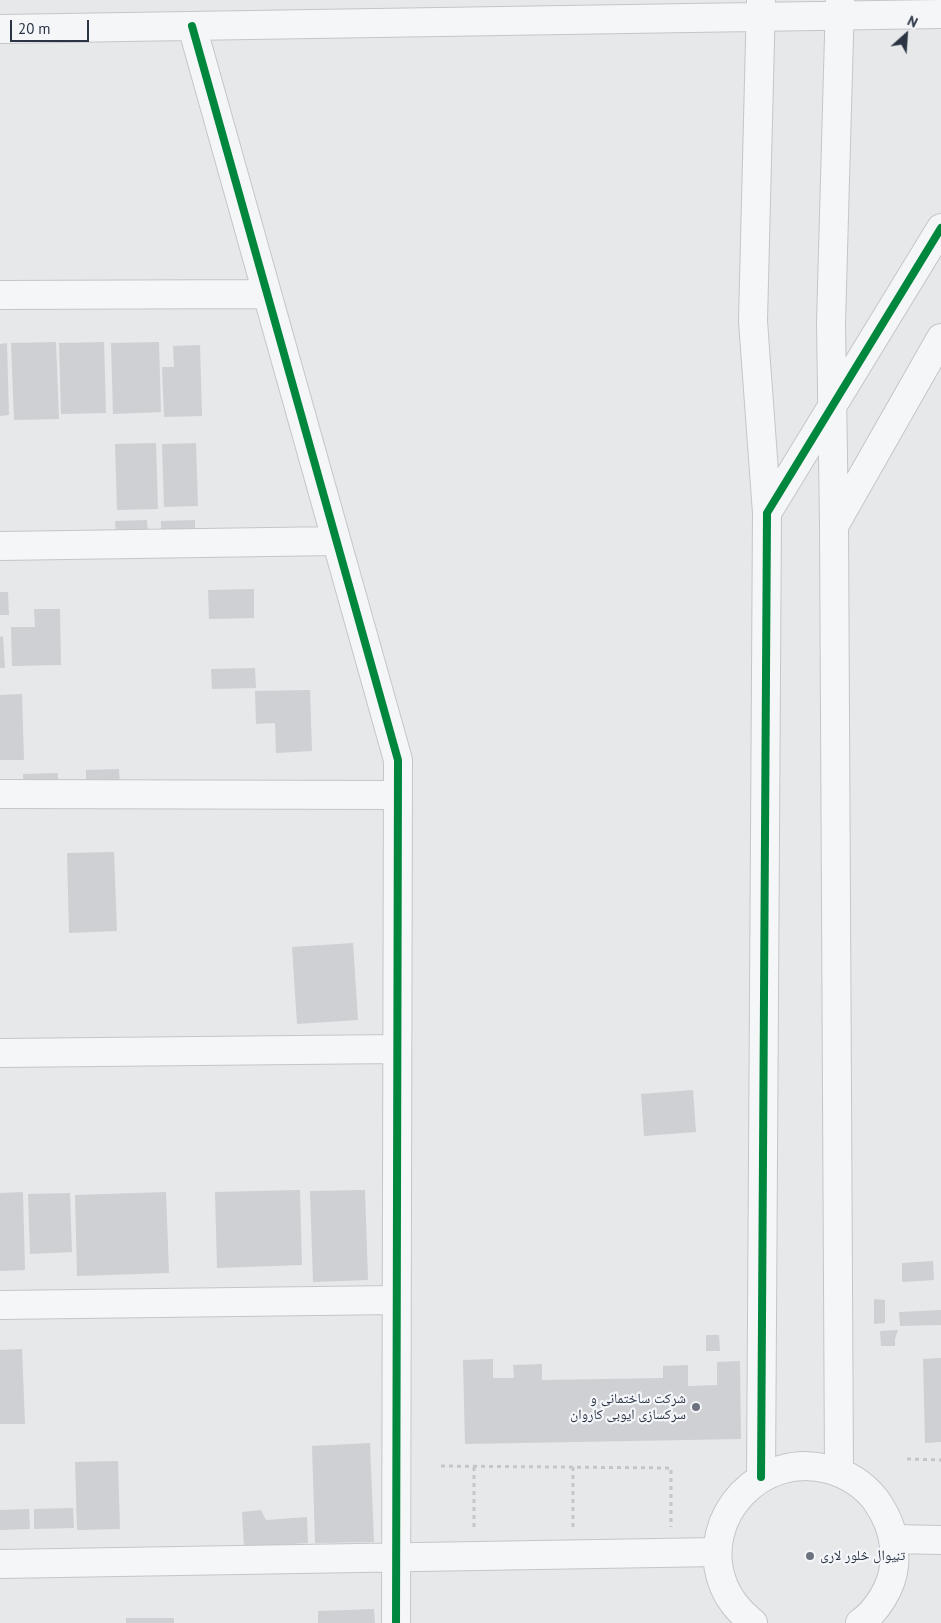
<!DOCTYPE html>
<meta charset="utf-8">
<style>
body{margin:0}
#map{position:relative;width:941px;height:1623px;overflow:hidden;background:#e6e8ea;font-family:"PT Sans",sans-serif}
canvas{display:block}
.north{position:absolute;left:881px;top:10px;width:50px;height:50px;-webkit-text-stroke:4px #f4f6f9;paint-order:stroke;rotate:26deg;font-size:14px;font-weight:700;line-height:20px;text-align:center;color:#2b3445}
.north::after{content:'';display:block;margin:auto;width:18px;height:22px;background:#2b3445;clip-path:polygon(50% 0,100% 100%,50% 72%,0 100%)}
.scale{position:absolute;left:10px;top:20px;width:79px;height:22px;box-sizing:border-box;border:2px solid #2b3445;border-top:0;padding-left:6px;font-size:15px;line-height:18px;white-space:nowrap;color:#2b3445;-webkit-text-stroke:4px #f4f6f9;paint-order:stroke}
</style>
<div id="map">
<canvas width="941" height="1623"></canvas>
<div class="north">N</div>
<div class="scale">20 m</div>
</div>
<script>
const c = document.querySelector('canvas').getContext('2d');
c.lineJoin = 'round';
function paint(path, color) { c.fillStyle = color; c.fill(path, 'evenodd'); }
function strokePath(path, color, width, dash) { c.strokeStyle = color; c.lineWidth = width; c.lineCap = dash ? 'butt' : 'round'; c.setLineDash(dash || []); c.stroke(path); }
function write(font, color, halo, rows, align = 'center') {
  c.font = font + ' "PT Sans","Noto Naskh Arabic",sans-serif'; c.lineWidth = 4.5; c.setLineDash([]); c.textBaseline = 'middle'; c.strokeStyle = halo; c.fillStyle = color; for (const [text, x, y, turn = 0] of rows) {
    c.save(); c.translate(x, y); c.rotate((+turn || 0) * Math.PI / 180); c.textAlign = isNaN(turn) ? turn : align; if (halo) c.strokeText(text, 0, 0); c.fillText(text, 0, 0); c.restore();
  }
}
paint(new Path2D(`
 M56,342L59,419L14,420L11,343Z
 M104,342L106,413L61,414L59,343Z
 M159,342L161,412L113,414L111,343Z
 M7,343L9,415L0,416V344Z
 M200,345L202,416L164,417L162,367H174L173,346Z
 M156,443L158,509L117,510L115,444Z
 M196,443L198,506L164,507L162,444Z
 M147,520L148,536L116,537L115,521Z
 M195,520V537H161V521Z
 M254,589V618L209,619L208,590Z
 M0,592H8L9,615H0Z
 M34,609H60L61,665L12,666L11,627H35Z
 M3,636L5,668H0V637Z
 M255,668L256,688L212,689L211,669Z
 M310,690L312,751L276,753L275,723L256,724L255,691Z
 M22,694L24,760H0V695Z
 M119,769L120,789L86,790V770Z
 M58,773V789L24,790L23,774Z
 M114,852L117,931L69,933L67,853Z
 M353,943L358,1020L297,1024L292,947Z
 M693,1090L696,1132L644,1136L641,1094Z
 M300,1190L302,1265L217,1268L215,1192Z
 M365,1190L368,1280L313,1282L310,1191Z
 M23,1192L25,1270L0,1271V1193Z
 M166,1192L169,1273L77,1276L75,1195Z
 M70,1193L72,1252L30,1254L28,1194Z
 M933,1261L934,1280L902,1282V1263Z
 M874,1299L885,1300V1323L874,1324Z
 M941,1310V1325L900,1326L899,1312Z
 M898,1330L895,1339V1346H881L880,1331Z
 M706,1335H719L720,1351H706Z
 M22,1349L25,1424H0V1350Z
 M941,1358V1442L925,1443L923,1359Z
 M493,1359V1378H514L513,1365L542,1364V1380L663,1378V1366L688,1365V1386L717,1385V1362L740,1361L741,1439L465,1444L463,1360Z
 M370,1443L374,1542L315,1543L312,1446Z
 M118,1461L120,1529L77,1530L75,1462Z
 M73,1508L74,1528L34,1529V1509Z
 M29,1509L30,1529L0,1530V1510Z
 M261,1510L266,1520L307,1517L308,1543L244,1547L242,1512Z
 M374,1609L375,1623H318V1611Z
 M126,1618H174V1623H126Z`), '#ced0d3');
const minor = new Path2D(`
 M761,0L753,321L767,513
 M192,26L398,760L396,1623
 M0,29L941,14
 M0,295L267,294
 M834,524L831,323L840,0
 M0,546L336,541
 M0,794L398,795
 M0,1053L397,1049
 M0,1305L396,1300
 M839,1472L834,526L941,338
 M761,1477L767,513L941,228
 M894,1539L941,1540
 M0,1564L717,1552
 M753,1623C739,1611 728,1599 722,1581C700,1516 762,1451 828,1469C847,1474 863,1484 875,1499C885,1513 893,1530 894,1547C894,1553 895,1560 894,1566C892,1587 877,1611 860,1623`);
strokePath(minor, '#c4c6c8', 30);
strokePath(new Path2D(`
 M907,1459L941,1460
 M441,1466L671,1468V1527
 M474,1467V1529
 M573,1467V1529`), '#c5c6ca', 3, [4, 4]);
strokePath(minor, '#f5f6f7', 28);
strokePath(new Path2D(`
 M192,26L398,760L396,1623
 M761,1477L767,513L941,228`), '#00873e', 8);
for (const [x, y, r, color] of [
 [696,1407,5,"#6c737f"],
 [810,1556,5,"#6c737f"]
]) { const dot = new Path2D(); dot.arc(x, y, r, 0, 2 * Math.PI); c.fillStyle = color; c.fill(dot); strokePath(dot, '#f4f6f9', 2); }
write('14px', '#2b3445', '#f4f6f9', [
 ["شرکت ساختمانی و",686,1399],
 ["سرکسازی ایوبی کاروان",686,1415],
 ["تڼیوال څلور لاری",820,1556,"left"]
], 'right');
</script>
